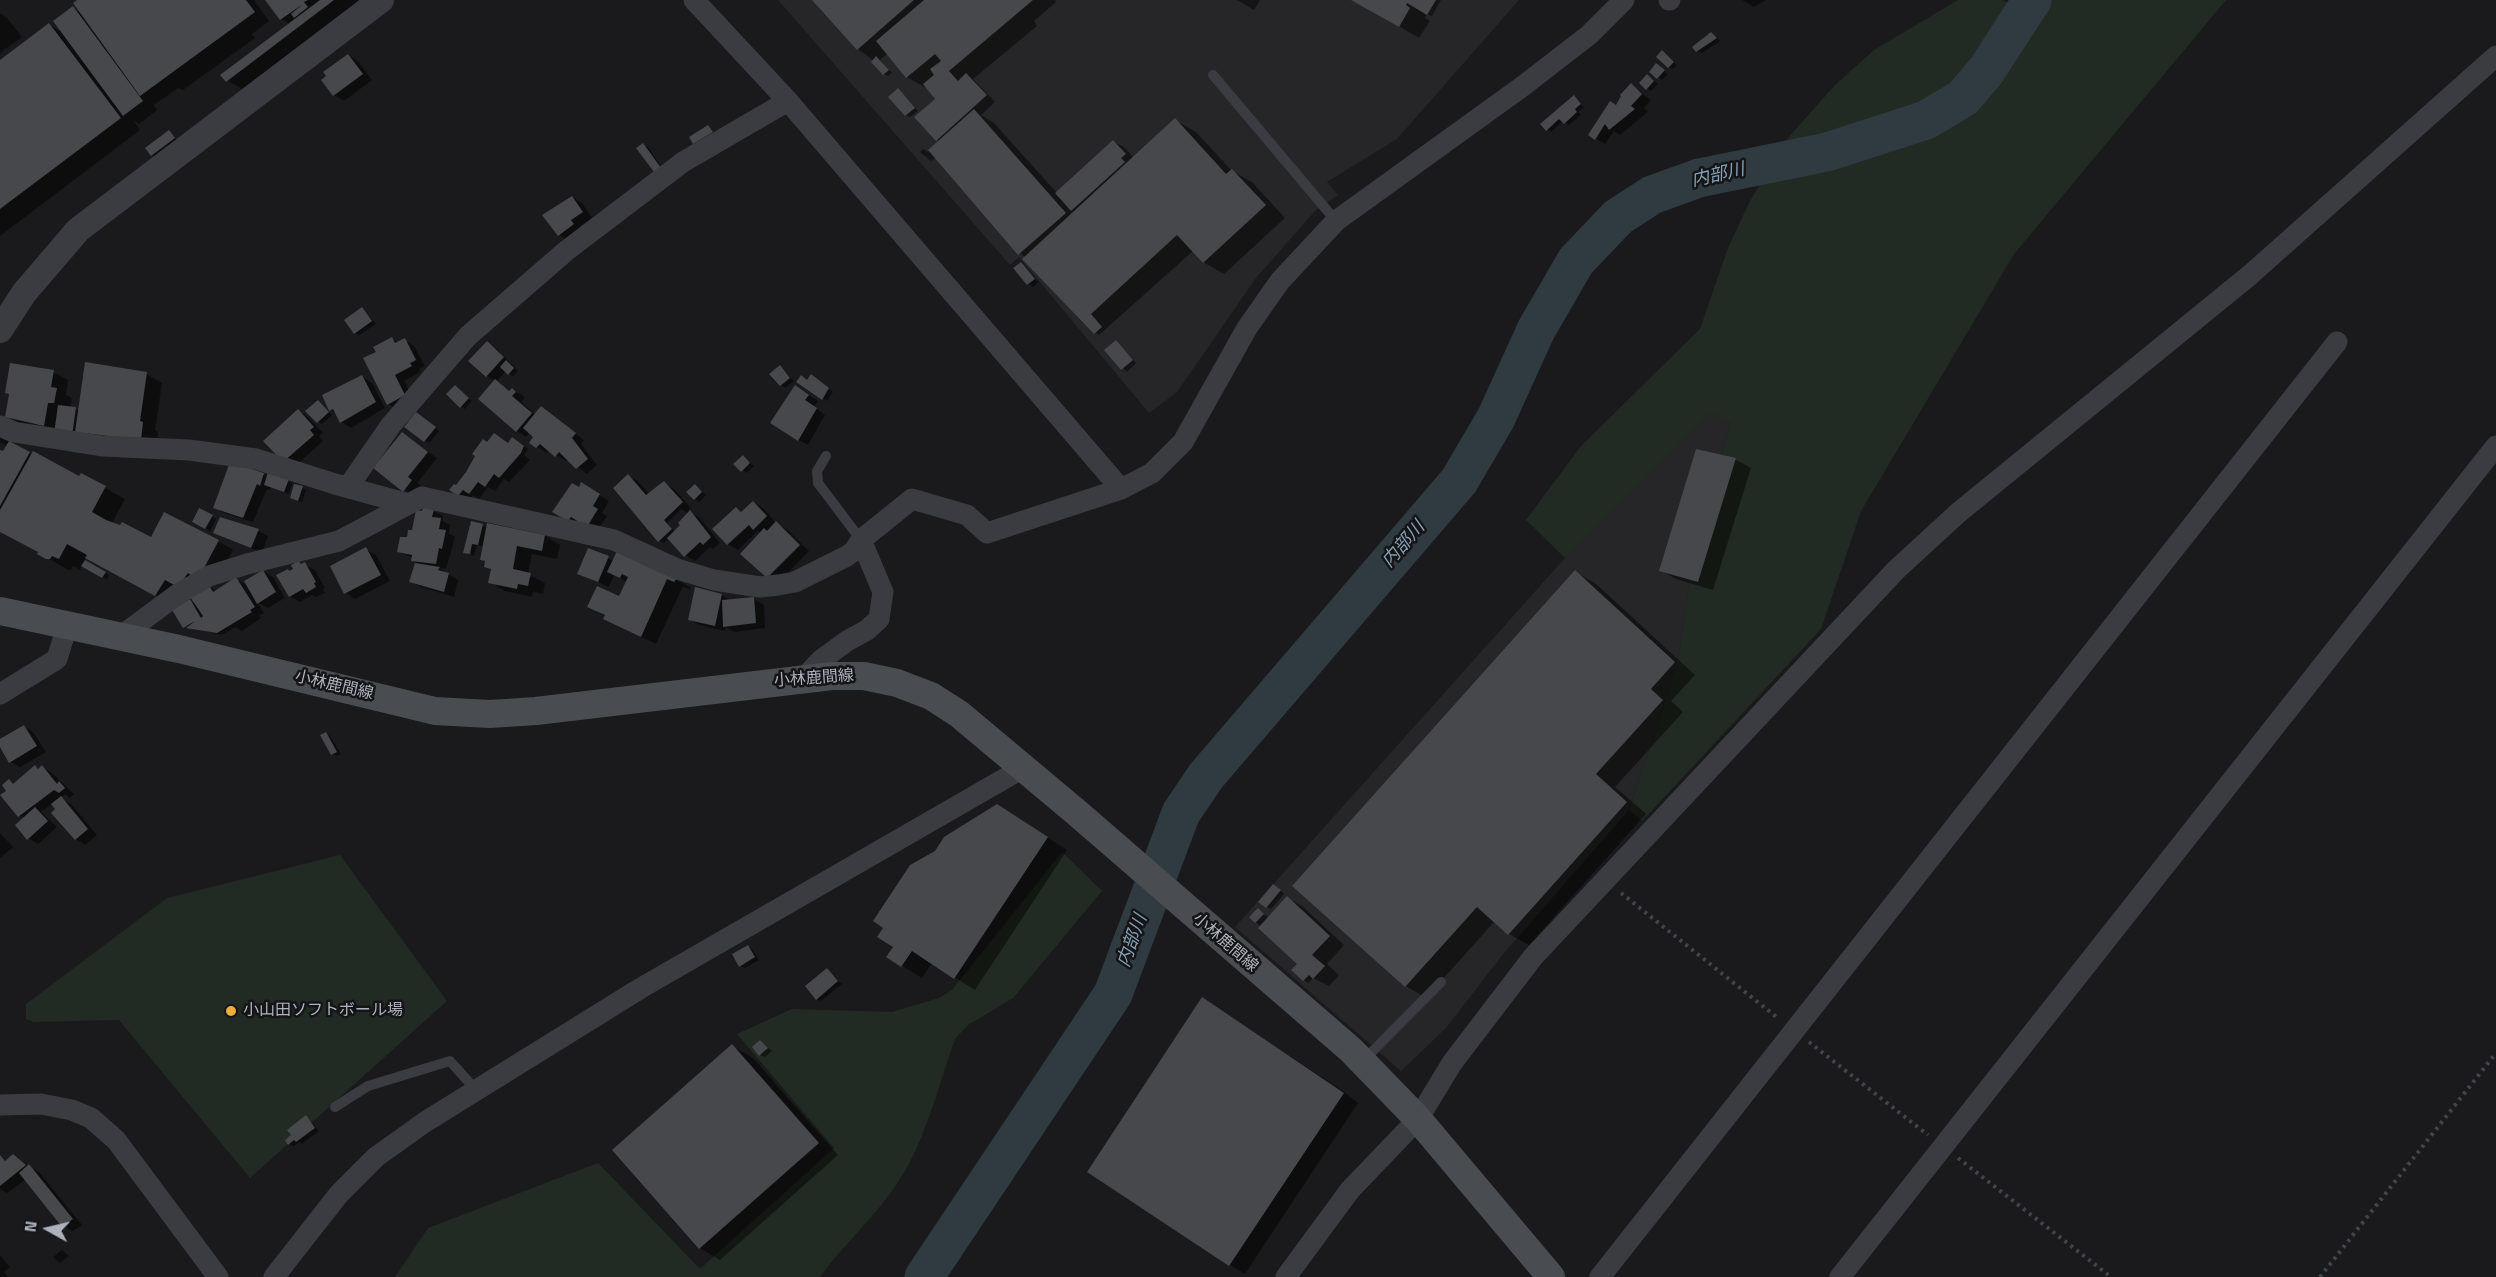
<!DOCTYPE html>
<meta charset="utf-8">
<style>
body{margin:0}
#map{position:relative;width:2496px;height:1277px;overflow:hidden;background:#1a1a1c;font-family:"Titillium Web",sans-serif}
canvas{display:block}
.north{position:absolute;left:18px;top:1199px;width:60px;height:60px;-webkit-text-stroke:4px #151518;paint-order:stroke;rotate:278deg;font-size:16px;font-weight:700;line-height:24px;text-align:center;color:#adb2bc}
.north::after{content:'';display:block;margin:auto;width:21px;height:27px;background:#adb2bc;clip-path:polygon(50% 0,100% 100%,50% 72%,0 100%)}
</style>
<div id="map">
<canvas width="2496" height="1277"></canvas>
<div class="north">N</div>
</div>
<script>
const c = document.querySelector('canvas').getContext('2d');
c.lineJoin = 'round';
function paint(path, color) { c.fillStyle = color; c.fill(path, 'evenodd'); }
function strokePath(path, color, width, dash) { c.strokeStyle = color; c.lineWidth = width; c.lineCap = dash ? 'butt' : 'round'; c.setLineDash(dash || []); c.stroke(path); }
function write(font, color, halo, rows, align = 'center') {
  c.font = font + ' "Titillium Web","Noto Sans JP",sans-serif'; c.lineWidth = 5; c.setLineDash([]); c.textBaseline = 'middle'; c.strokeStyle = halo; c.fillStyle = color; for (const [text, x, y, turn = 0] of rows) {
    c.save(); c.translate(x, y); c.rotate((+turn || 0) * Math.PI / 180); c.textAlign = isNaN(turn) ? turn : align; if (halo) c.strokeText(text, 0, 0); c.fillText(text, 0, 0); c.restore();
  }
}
paint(new Path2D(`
 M778,0H1519L1397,139L1327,182L1338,195L1315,211L1256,278L1177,392L1149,413L1019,257L1010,265Z
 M1710,410L1731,424L1698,524L1679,653L1658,724L1629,810L1504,953L1446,1028L1401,1071L1235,927L1565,558Z`), '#262629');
paint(new Path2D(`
 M1958,0H2002L2029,12L2038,0H2226L2014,254L1861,511L1821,629L1642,821L1629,810L1658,724L1679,653L1698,524L1731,424L1710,411L1565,558L1526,520L1581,446L1700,329L1728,248L1750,201L1788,138L1834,86L1874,50Z
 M1062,852L1102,891L1013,998L968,1025L955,1039C938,1087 924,1147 894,1188C872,1220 842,1246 820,1277H395L428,1228L598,1163L700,1269L834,1148L737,1034L792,1009L892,1012L939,998L952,990Z
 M340,855L447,1001L250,1178L119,1020L34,1022L26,1019V1004L167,898Z`), '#222b23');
paint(new Path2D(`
 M79,0H254L269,21L252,34L255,38L183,90L178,88L154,105L157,110L139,124L133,120L140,130L0,236V62L50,25L63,33L73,8L82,13Z
 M267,0H360L242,89L227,80L290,24L281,19Z
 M814,0H1055L1056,2L1034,21L1037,26L973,79L995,102L981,115L994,123L1057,193L1114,142L1124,147L1134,158L1175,120L1196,132L1232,171L1252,182L1285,218L1224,274L1203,262L1193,251L1099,335L1082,322L936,157L931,161L920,152L923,149L928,152L940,141L937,140V100L928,89L907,77L888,53L880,60L892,73L888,76L884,74L874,61L858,49Z
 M1237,0H1260L1254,10Z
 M1355,0H1441L1432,16L1427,14L1425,18L1430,21L1419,38Z
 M1742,0H1766L1754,7Z
 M0,13L7,18L22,37L0,53Z
 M1712,33L1720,41L1702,53L1697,51Z
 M348,55L358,61L372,80L344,101L334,95Z
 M1666,55L1677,65L1673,69L1669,67Z
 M1661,67L1668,74L1662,80L1651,72Z
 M1648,76L1658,84L1651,91L1647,89Z
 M1631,85L1651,100L1644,108L1648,112L1620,135L1614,131L1605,144L1590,135L1617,106Z
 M898,90L918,111L910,117L906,115Z
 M1574,97L1584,107L1578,112L1581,115L1569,125L1563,121L1551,132L1547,129Z
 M169,132L178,141L157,157L152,155Z
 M643,145L648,147L664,171H655Z
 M572,197L582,203L592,218L580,226L583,230L569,241L559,235Z
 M1021,264L1038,282L1033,287L1015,268Z
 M362,309L376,324L359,335L355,333Z
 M392,339L399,343L404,340L414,346L425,366L419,369L421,372L404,381L414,400L398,409L388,404L378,352Z
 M1116,342L1136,363L1127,372L1106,350Z
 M487,343L497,349L518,371L513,376L506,371L496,382L510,391L512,390L522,395L525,398L521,402L536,415L542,408L584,440L581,444L597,465L587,474L568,459L566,461L549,450L547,453L537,447L531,442L535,437L530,432L526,437L517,431L495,381L487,376Z
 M780,367L794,381L785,388L781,385Z
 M53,372L68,380L66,395L72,398L70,408L79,411L146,374L162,383L155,430L158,432L156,448L76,438L22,425L7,416Z
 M362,377L372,383L385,408L351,428L341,422L337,414L330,410Z
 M816,379L833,392L827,401L798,382Z
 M456,387L472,401L465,409L460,406Z
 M806,393L818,401L814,407L825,415L808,445L798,440Z
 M318,402L332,415L322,424L318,422Z
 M299,411L308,417L323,433L319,436L323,441L294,467L284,461Z
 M420,416L439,431L429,443L425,440Z
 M402,434L437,458L417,483L421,486L414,496L375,468Z
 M0,435L32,455L79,478L81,475L125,499L112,523L152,539L218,541L233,550L218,579L170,603L87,557L84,561L109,575L107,580L82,565L80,570L73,566L71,570H68L0,530V452L3,453L8,446L0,442Z
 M517,441L528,449L524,455L530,460L509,482L504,479L495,491L488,487L479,499L473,495L469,500L459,495L457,487L488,444H509Z
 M1697,450L1736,460L1751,468L1713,590L1676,579L1660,570Z
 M743,457L754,466L747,473L735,464Z
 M264,475L292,483L289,494L271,487L270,490L267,489L253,522L224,513L215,507Z
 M628,476L638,481L649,494L664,483L674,489L691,508L688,511L700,518L720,543L713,549L710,547L695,561L685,555L669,538L664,543L659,540ZM681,509L689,514L675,532L667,523Z
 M582,484L609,501L602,513L607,516L597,531L578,526L554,511Z
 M695,486L706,495L699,502L695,499Z
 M302,488L306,490L302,502L292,498Z
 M754,502L763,508L776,523L786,529L809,551L778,583L768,577L761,533L758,531L738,550L728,544L714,529L737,509L743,512Z
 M200,510L216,519L210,531L194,522Z
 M433,511L443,516L442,521L450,525L449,534L455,537L446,569L439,568L458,580L454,597L421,587L411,582L416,563L413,560V558L399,552Z
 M242,523L268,536L262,553L215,533L241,526Z
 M482,525L488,528V525L545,536L560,545L557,559L532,554L528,574L545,583L543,594L533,592L532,597L505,591L490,582L492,570L485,566L486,562L481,560L484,547L477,545L474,556L465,552Z
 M366,549L376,555L390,581L355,599L346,593Z
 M588,549L614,561L676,579L691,588L690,590L683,586L656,644L620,627L589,606L620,598L627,582L614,575L609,587L579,573Z
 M299,562L315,570L325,588L323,589L325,593L316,597L312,595L300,602L290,596Z
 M263,571L273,577L285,598L268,608L257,602L264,613L259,616L261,618L242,631L235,627L222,635L185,626L190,601L198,606L209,586L217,591L236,579L248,586Z
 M1575,572L1595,583L1695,675L1671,701L1683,712L1615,787L1646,814L1529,945L1509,934L1495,921L1426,998L1406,986L1294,886Z
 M696,589L722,595L732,601L754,599L764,605L765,628L734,632L726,627L725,631L699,625L689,619Z
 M24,726L33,732L46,752L20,767L11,762L0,741Z
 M326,734L330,736L341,754L337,756L332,754Z
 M35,767L39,769L42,767L52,773L74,794L70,798L65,794L60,798L71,804L97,835L85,845L76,839L52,804L41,812L57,827L38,844L28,838L24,818L19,815L8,791L9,781L15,784Z
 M997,805L1067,850L975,990L932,963L922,978L888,957L895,947L935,853Z
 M0,833L13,847L0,858Z
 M1278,888L1284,894L1271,909L1267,907Z
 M1287,898L1302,906L1344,945L1327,964L1339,975L1329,986L1313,978L1308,983L1304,980L1293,970L1299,964L1256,922L1258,910L1269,918Z
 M748,946L752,949L759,960L745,968L740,966Z
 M827,970L842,984L821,1001L817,999Z
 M1203,999L1343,1091L1358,1103L1245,1274L1230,1265Z
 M760,1041L772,1051L765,1057L760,1055Z
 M732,1046L753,1058L838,1155L720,1260L700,1248Z
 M306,1116L319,1131L302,1144L299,1142L294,1146L289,1144Z
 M13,1156L39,1172L82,1225L73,1231L63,1226L26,1179L7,1193L0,1189V1157L6,1161Z
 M62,1250L69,1256L60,1263L53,1257Z
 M0,1255L10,1267L4,1272L8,1277H0Z`), '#0007');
strokePath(new Path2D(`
 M924,1277L1113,994L1181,813L1206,776L1459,481L1496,418L1536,330L1576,261L1618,217L1652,195L1699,178L1827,152L1926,120L1963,98L1986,71L2032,0`), '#303a41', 39);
paint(new Path2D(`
 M77,0H246L255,12L140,96L73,3Z
 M265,0H308L304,2L308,7L294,18L291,14L303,4L280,20Z
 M320,0H334L226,82L220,75Z
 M812,0H914L857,50Z
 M924,0H1033L949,71L958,81L966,73L987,95L936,141L914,117L935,99L923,84L934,75L930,69L941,61L935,54L906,78L876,41Z
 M1351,0H1436L1427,15L1407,3L1406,5L1410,8L1399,27Z
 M73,6L143,101L123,116L53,21Z
 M49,23L121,118L0,209V60Z
 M1711,32L1717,38L1696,52L1692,47Z
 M1662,50L1674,62L1668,68L1656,57Z
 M348,54L363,74L333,96L321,80L326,76L323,72Z
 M876,56L889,70L883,75L871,62Z
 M1656,63L1665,70L1657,79L1649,72Z
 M1647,74L1654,81L1646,90L1639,83Z
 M1631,83L1642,94L1631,106L1635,109L1609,130L1605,124L1595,140L1588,135L1610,101L1616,105L1621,96L1620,95Z
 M898,88L915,108L905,116L888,97Z
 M1574,95L1581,104L1575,109L1577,112L1564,124L1559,119L1546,131L1540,124Z
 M974,109L1066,213L1018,255L928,150Z
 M1175,118L1226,174L1232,169L1266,205L1203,263L1177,235L1091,314L1102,327L1094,334L1022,259Z
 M708,125L713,132L693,144L689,137Z
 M169,130L175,138L151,156L145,148Z
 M1113,140L1126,154L1121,158L1125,162L1071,211L1055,193Z
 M643,143L661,168L654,172L636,148Z
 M572,196L583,212L571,220L574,224L558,236L542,215Z
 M1021,262L1035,279L1027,285L1013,268Z
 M362,307L372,321L354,334L344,320Z
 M392,337L395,343L405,338L416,360L410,363L412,366L395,375L405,395L387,405L363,358L376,352L373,347Z
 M1116,340L1133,360L1121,370L1104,350Z
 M487,341L504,357L486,377L468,361Z
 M506,360L514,368L508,375L500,367Z
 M85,362L147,372L140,421L143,422L141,440L75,432Z
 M10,363L54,370L51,387L57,388L54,403H48L44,426L5,417L9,394L5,393Z
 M780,365L790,378L780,386L769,374Z
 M811,374L829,388L822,400L796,382L801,375L807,380Z
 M362,375L376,402L340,423L333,409L329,411L322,395Z
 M495,379L509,391L512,388L516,392L512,396L532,413L516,432L478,399Z
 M455,385L469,398L460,408L446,394Z
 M795,385L809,395L805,400L817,408L798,441L770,423Z
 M318,400L329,412L317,423L305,411Z
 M58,405L76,407L72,437L54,434Z
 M541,406L576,433L572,438L588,459L576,469L559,452L555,457L540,444L536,448L529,443L533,437L523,428Z
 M298,409L314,427L310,430L314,435L283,462L263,441Z
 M416,412L436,427L424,442L404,427Z
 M402,432L428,452L408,477L412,480L403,492L373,468Z
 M494,433L508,443L512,437L524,446L521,453L499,478L494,474L485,487L478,482L469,494L463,490L458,496L449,490L454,484L456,485L466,472L475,456L472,454L483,439L487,442Z
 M9,441L30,452L0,506V450L3,451Z
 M1696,449L1736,458L1698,582L1659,571Z
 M33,451L79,476L81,473L106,486L92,512L106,520L120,525L122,522L151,537L164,512L219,540L203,570L193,577L188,573L178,587L165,580L155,596L85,558L87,555L67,544L59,559L52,556L50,559H46L37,554L38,552L0,532V510Z
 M743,455L750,463L741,472L733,464Z
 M230,462L264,473L260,486L257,484L243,518L213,508Z
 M268,472L289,479L284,492L264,485Z
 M628,474L646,495L664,481L683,502L664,520L672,529L658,542L613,488Z
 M581,482L600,494L593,506L598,509L587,527L571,517L568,521L552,512L572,483L579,487Z
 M294,484L303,486L298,501L290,498Z
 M695,484L702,492L694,500L686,492Z
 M753,501L767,516L753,530L749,525L727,545L712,529L736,507L741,512Z
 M423,507L434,509L432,517L441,518L439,529L446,530L442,549L439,548L436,564L411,561L412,555L397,552L400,537H407L408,530H412L416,510L422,511Z
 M199,508L213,515L205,529L192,522Z
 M690,510L711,537L703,545L700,542L684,557L667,538L680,525L678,523Z
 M220,517L259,529L251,548L213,533Z
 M471,521L483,524L478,545L472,544L470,554L463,553Z
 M776,521L800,545L767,578L740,554L764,528L767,531Z
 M487,523L545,535L542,551L517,546L513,569L531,573L528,586L518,584L517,589L488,583L491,569L484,567L485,561L480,560Z
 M366,547L381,575L344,594L330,566Z
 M588,548L609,556L598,582L577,574Z
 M617,551L677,578L674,582L667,579L641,637L603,619L605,615L587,607L597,586L619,596L628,577L622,574L620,578L607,572Z
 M85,560L106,572L102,578L81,566Z
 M299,561L301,564L305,562L316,582L314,583L316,587L306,593L303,589L289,597L276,575L288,569L289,571L293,569L291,565Z
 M415,563L440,567L438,570L449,573L444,592L409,582Z
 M263,570L276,592L257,604L244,581Z
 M1575,570L1675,662L1651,689L1663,700L1596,774L1627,802L1508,935L1477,907L1405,987L1292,886Z
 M236,577L255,607L250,610L252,612L217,633L186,628L195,621L183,628L172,610L190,599L201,618L203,616L190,597L209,585L213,592Z
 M695,587L722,594L715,626L688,620Z
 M754,597L756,623L723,627L722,600Z
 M24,725L37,746L9,763L0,747V739Z
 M326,732L337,752L331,755L320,735Z
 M35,765L38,769L42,765L57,784L59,781L65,788L59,793L54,790L18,817L0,795L6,791L2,785L9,779L13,784Z
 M61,796L88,829L75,840L51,813L55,809L51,804Z
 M997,804L1048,837L954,979L912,951L901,967L886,957L893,947L877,937L883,928L873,921L910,865L935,851L944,837Z
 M35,807L48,821L27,840L15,825Z
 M1273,884L1281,890L1266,908L1258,902Z
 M1287,896L1330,936L1312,955L1325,966L1313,979L1309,975L1303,981L1291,970L1297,964L1258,928Z
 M1258,908L1264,914L1255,923L1249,917Z
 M748,945L755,957L739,967L732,954Z
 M827,968L838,981L816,1000L805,986Z
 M1202,997L1344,1093L1229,1266L1087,1172Z
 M760,1040L768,1048L759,1056L752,1047Z
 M732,1044L819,1143L699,1249L612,1150Z
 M306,1115L315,1128L296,1142L294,1140L288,1145L285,1140L291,1135L287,1130Z
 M13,1154L26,1165L0,1186V1155L5,1161Z
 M29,1164L73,1219L62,1227L19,1173Z`), '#47484c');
strokePath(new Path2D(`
 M1621,893L1779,1019
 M1809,1042L1928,1135
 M1958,1158L2111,1277
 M2320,1277L2496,1053`), '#414448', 4, [3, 4.5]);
strokePath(new Path2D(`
 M1213,75L1336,221
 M826,456L817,471L818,483L861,540
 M1362,1062L1441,982
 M335,1107L368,1086L450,1061L476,1090`), '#3b3c41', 10);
strokePath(new Path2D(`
 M694,0L788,101L1121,489L1152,473L1183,442L1247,328L1280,281L1336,221L1523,86L1589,35L1624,0
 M1669,0H1670
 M0,426L14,432L102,446L189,450L256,459L335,484L408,504
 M348,487L391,425L468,336L566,251L683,162L788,101
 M861,540L912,499L967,515L987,533L1121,489
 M121,636L178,594L209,576L247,564L339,541L422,497L614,540L677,569L714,580L760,587L778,585L795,582L847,556L854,551L861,540L883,592L879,619L867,630L847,641L821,660L804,678
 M0,694L57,659L67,626
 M0,1105L41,1104L72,1110L91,1118L116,1140L218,1277
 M274,1277L339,1194L376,1157L425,1122L641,988L1023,768
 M1286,1277L1350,1190L1418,1119L1452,1063L1533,957L1896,570L1958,513L2250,275L2496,56
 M1600,1277L2337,342
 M1840,1277L2496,446`), '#3b3c41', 21);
strokePath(new Path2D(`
 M0,330L24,293L78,230L381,0`), '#3b3c41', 26);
strokePath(new Path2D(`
 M0,611L179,649L435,711L490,714L536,711L832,676H864L897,683L931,696L959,714L1076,812L1351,1050L1418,1119L1551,1277`), '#494c51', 28);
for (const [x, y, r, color] of [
 [231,1011,6,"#f0ac3f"]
]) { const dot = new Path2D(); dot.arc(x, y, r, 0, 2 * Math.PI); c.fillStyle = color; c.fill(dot); strokePath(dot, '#151518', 2); }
write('16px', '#adb2bc', '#151518', [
 ["小林鹿間線",814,679,-4],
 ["小林鹿間線",334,686,13],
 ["小林鹿間線",1225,943,41]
]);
write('16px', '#adb2bc', '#151518', [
 ["小山田ソフトボール場",243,1011]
], 'left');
write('italic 18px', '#85a1b5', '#151518', [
 ["内部川",1718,176,-13],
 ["内部川",1404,545,-49],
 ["内部川",1133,941,-70]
]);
</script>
